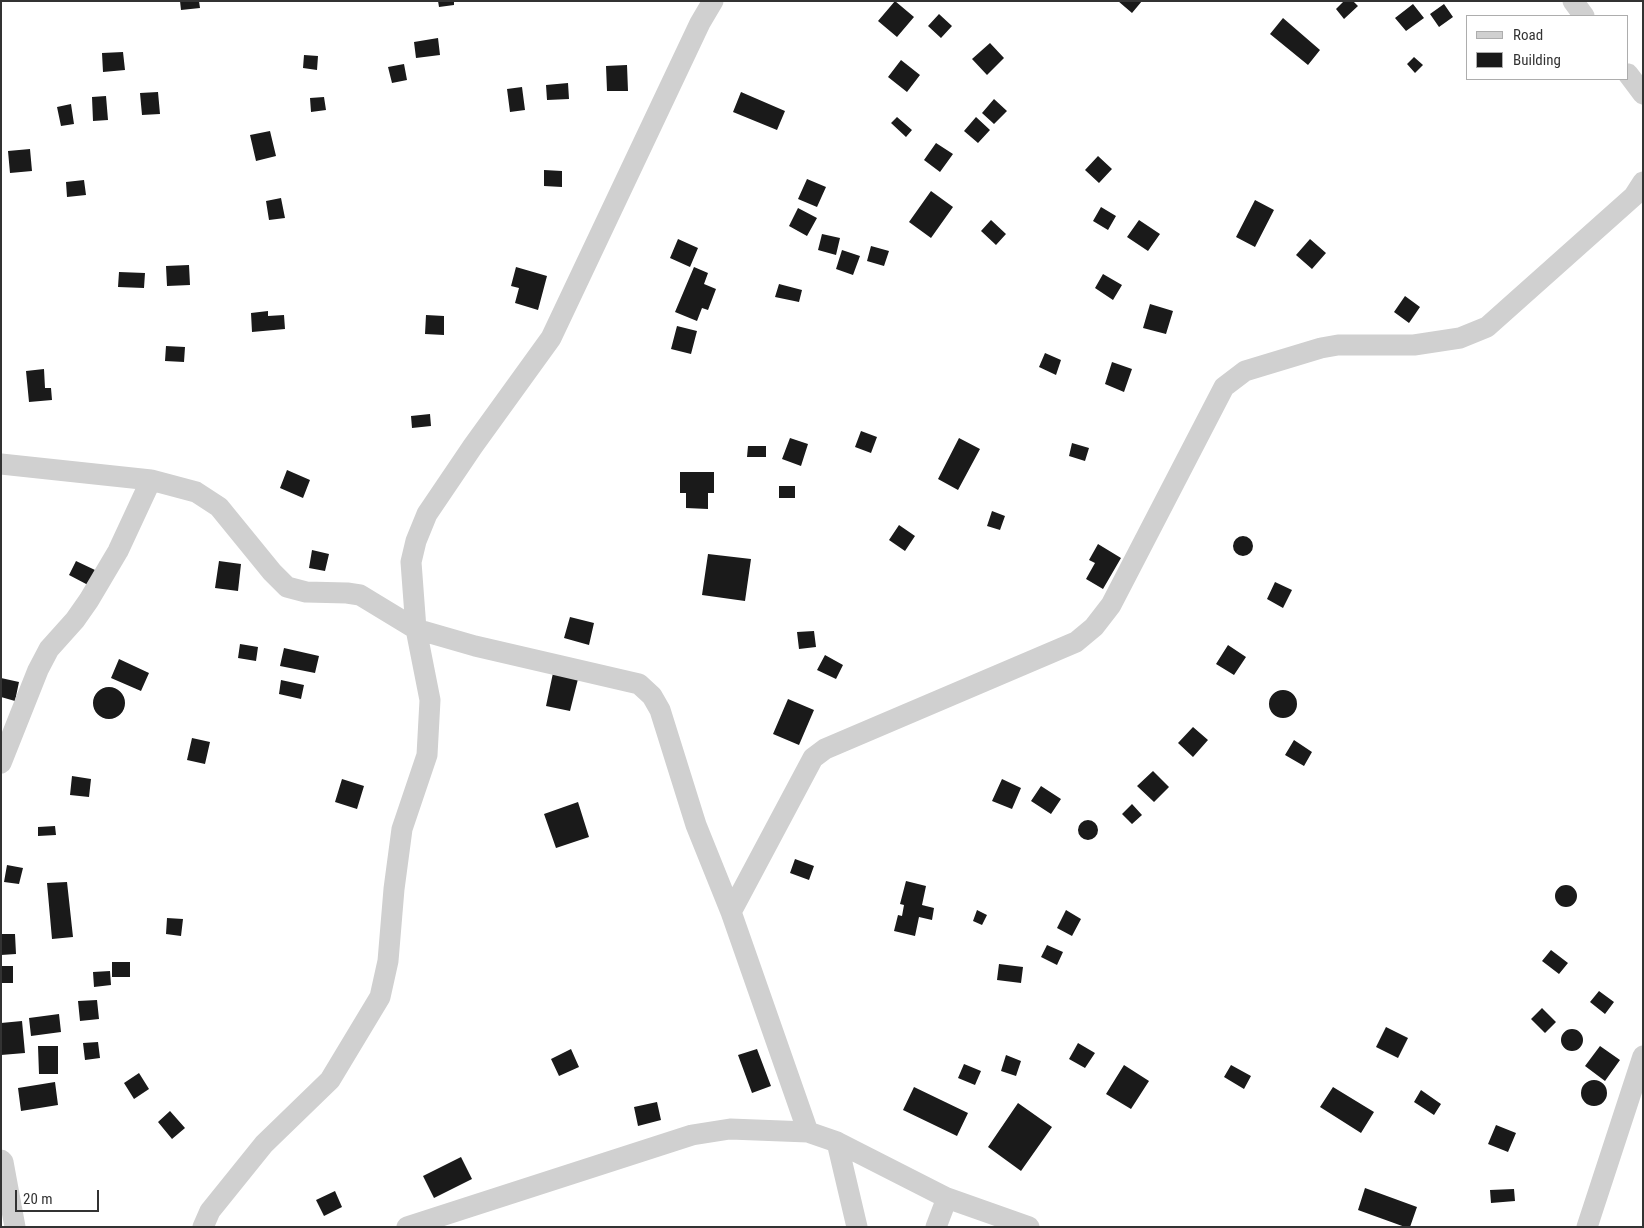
<!DOCTYPE html>
<style>
body{margin:0}
#map{position:relative;width:1644px;height:1228px;overflow:hidden;background:#fff;font-family:"Roboto Condensed",sans-serif}
canvas{display:block}
.frame{position:absolute;inset:0;border:2px solid #333;pointer-events:none}
.legend{position:absolute;left:1466px;top:15px;width:162px;height:65px;box-sizing:border-box;background:#fff;border:1px solid #adadad;margin:0;padding:6px 9px;list-style:none;font-size:15px;color:#333}
.legend li{display:flex;align-items:center;gap:10px;height:25px}
.legend b{width:25px;border:1px solid #adadad}
.scale{position:absolute;left:15px;top:1190px;width:84px;height:22px;box-sizing:border-box;border:2px solid #333;border-top:0;padding-left:6px;font-size:15px;line-height:18px;white-space:nowrap;color:#333;-webkit-text-stroke:4px #fff;paint-order:stroke}
</style>
<div id="map">
<canvas width="1644" height="1228"></canvas>
<div class="frame"></div>
<ul class="legend">
<li><b style="height:6px;background:#d0d0d0"></b>Road</li>
<li><b style="height:14px;background:#1a1a1a"></b>Building</li>
</ul>
<div class="scale">20 m</div>
</div>
<script>
const c = document.querySelector('canvas').getContext('2d');
c.lineJoin = 'round';
function paint(path, color) { c.fillStyle = color; c.fill(path, 'evenodd'); }
function strokePath(path, color, width, dash) { c.strokeStyle = color; c.lineWidth = width; c.lineCap = dash ? 'butt' : 'round'; c.setLineDash(dash || []); c.stroke(path); }
paint(new Path2D(`
 M180,1H199L200,8L181,10Z
 M438,1H454V5L439,7Z
 M895,1L914,17L897,37L878,21Z
 M1118,1H1142L1132,13Z
 M1344,1H1353L1358,6L1344,19L1336,9Z
 M1413,4L1424,18L1406,31L1395,18Z
 M1444,4L1453,17L1439,27L1430,14Z
 M939,14L952,26L941,38L928,26Z
 M1283,18L1320,50L1308,65L1270,34Z
 M438,38L440,55L416,58L414,42Z
 M990,43L1004,58L987,75L972,59Z
 M123,52L125,70L103,72L102,53Z
 M304,55L318,56L317,70L303,68Z
 M1414,57L1423,65L1415,73L1407,64Z
 M901,60L920,75L907,92L888,77Z
 M404,64L407,80L392,83L388,67Z
 M627,65L628,91H607L606,66Z
 M568,83L569,99L547,100L546,85Z
 M522,87L525,110L510,112L507,89Z
 M158,92L160,114L142,115L140,93Z
 M741,92L785,111L777,130L733,112Z
 M106,96L108,120L93,121L92,97Z
 M324,97L326,110L311,112L310,98Z
 M994,99L1007,111L994,124L982,113Z
 M71,104L74,124L61,126L57,107Z
 M897,117L912,130L906,137L891,123Z
 M976,117L990,130L978,143L964,131Z
 M270,131L276,156L256,161L250,135Z
 M936,143L953,154L940,172L924,160Z
 M30,149L32,171L10,173L8,151Z
 M1098,156L1112,169L1099,183L1085,170Z
 M544,170L562,171V187L544,186Z
 M807,179L826,187L817,207L798,199Z
 M84,180L86,195L67,197L66,182Z
 M931,191L953,207L931,238L909,222Z
 M281,198L285,218L269,220L266,201Z
 M1255,200L1274,210L1255,247L1236,237Z
 M1101,207L1116,216L1108,230L1093,221Z
 M798,208L817,218L807,236L789,226Z
 M991,220L1006,234L996,245L981,231Z
 M1139,220L1160,234L1148,251L1127,237Z
 M822,234L840,238L836,255L818,250Z
 M678,239L698,248L690,267L670,258Z
 M1310,239L1326,253L1312,269L1296,255Z
 M871,246L889,251L884,266L867,261Z
 M842,250L860,256L853,275L836,269Z
 M189,265L190,285L167,286L166,266Z
 M516,267L547,276L538,310L515,303L519,288L511,286Z
 M694,267L708,273L704,284L716,289L708,310L702,308L697,321L675,312Z
 M119,272L145,273L144,288L118,287Z
 M1103,274L1122,285L1113,300L1095,288Z
 M779,284L802,290L799,302L775,297Z
 M1405,296L1420,307L1409,323L1394,312Z
 M1150,304L1173,311L1166,334L1143,328Z
 M268,311V316L284,315L285,329L252,332L251,313Z
 M426,315L444,316V335L425,334Z
 M677,326L697,331L691,354L671,349Z
 M166,346L185,347L184,362L165,361Z
 M1045,353L1061,360L1056,375L1039,367Z
 M1112,362L1132,369L1124,392L1105,384Z
 M44,369L45,388H51L52,400L29,402L26,371Z
 M430,414L431,426L412,428L411,416Z
 M861,431L877,437L871,453L855,447Z
 M790,438L808,444L801,466L782,459Z
 M959,438L980,449L958,490L938,479Z
 M1072,443L1089,448L1085,461L1069,456Z
 M748,446H766V457H747Z
 M287,470L310,480L303,498L280,488Z
 M680,472H714V493H708V509L686,508V493H680Z
 M779,486H795V498H779Z
 M992,511L1005,516L1000,530L987,526Z
 M899,525L915,536L905,551L889,540Z
 M1233 546a10 10 0 1 1 20 0a10 10 0 1 1-20 0Z
 M1098,544L1121,558L1103,589L1086,579L1095,563L1089,560Z
 M312,550L329,554L325,571L309,568Z
 M708,554L751,559L745,601L702,595Z
 M76,561L95,570L88,585L69,575Z
 M219,561L241,564L238,591L215,588Z
 M1275,582L1292,590L1283,608L1267,599Z
 M570,617L594,623L589,645L564,638Z
 M814,631L816,647L799,649L797,632Z
 M240,644L258,647L256,661L238,658Z
 M1228,645L1246,657L1234,675L1216,664Z
 M284,648L319,656L315,673L280,666Z
 M825,655L843,665L836,679L817,670Z
 M119,659L149,673L141,691L111,678Z
 M553,673L578,679L570,711L546,706Z
 M1,678L19,682L15,701L1,697Z
 M281,680L304,685L301,699L279,694Z
 M93 703a16 16 0 1 1 32 0a16 16 0 1 1-32 0Z
 M1269 704a14 14 0 1 1 28 0a14 14 0 1 1-28 0Z
 M788,699L814,710L799,745L773,734Z
 M1193,727L1208,740L1193,757L1178,743Z
 M192,738L210,742L205,764L187,760Z
 M1294,740L1312,752L1304,766L1285,755Z
 M1153,771L1169,787L1154,802L1137,786Z
 M72,776L91,779L89,797L70,795Z
 M342,779L364,786L357,809L335,802Z
 M1002,779L1021,788L1012,809L992,801Z
 M1041,786L1061,799L1051,814L1031,801Z
 M578,802L589,837L556,848L544,814Z
 M1132,804L1142,815L1132,824L1122,814Z
 M1078 830a10 10 0 1 1 20 0a10 10 0 1 1-20 0Z
 M55,826L56,835L38,836V827Z
 M795,859L814,866L809,880L790,873Z
 M7,865L23,868L19,884L4,882Z
 M906,881L926,886L922,905L934,908L932,920L919,917L915,936L894,931L898,915L902,916L904,905L900,904Z
 M67,882L73,937L52,939L47,883Z
 M1555 896a11 11 0 1 1 22 0a11 11 0 1 1-22 0Z
 M977,910L987,915L982,925L973,921Z
 M1066,910L1081,919L1072,936L1057,928Z
 M167,918L183,919L181,936L166,934Z
 M1,934H15L16,954L1,955Z
 M1047,945L1063,952L1057,965L1041,957Z
 M1551,950L1568,963L1559,974L1542,961Z
 M112,962H130V977H112Z
 M999,964L1023,967L1021,983L997,980Z
 M1,966H13V983H1Z
 M110,971L111,985L94,987L93,972Z
 M1599,991L1614,1002L1605,1014L1590,1002Z
 M97,1000L99,1019L80,1021L78,1001Z
 M1542,1008L1556,1022L1545,1033L1531,1019Z
 M59,1014L61,1032L31,1036L29,1018Z
 M22,1021L25,1053L1,1055V1023Z
 M1386,1027L1408,1038L1398,1058L1376,1047Z
 M1561 1040a11 11 0 1 1 22 0a11 11 0 1 1-22 0Z
 M98,1042L100,1058L85,1060L83,1043Z
 M1078,1043L1095,1053L1085,1068L1069,1059Z
 M38,1046H58V1074H39Z
 M1600,1046L1620,1060L1605,1081L1585,1066Z
 M571,1049L579,1067L559,1076L551,1059Z
 M757,1049L771,1086L752,1093L738,1055Z
 M1006,1055L1021,1061L1016,1076L1001,1071Z
 M964,1064L981,1071L975,1085L958,1078Z
 M1124,1065L1149,1081L1131,1109L1106,1094Z
 M1231,1065L1251,1076L1244,1089L1224,1077Z
 M139,1073L149,1089L134,1099L124,1083Z
 M1581 1093a13 13 0 1 1 26 0a13 13 0 1 1-26 0Z
 M55,1082L58,1105L21,1111L18,1088Z
 M914,1087L968,1113L957,1136L903,1110Z
 M1333,1087L1374,1112L1361,1133L1320,1107Z
 M1421,1090L1441,1104L1434,1115L1414,1102Z
 M657,1102L661,1120L638,1126L634,1107Z
 M1018,1103L1052,1127L1021,1171L988,1147Z
 M170,1111L185,1128L172,1139L158,1122Z
 M1496,1125L1516,1133L1508,1152L1488,1144Z
 M461,1157L472,1179L434,1198L423,1176Z
 M1365,1188L1417,1207L1410,1227H1405L1358,1210Z
 M1514,1189L1515,1201L1491,1203L1490,1190Z
 M335,1191L342,1207L324,1216L316,1200Z`), '#1a1a1a');
strokePath(new Path2D(`
 M1573,1L1584,16
 M1628,74L1643,94
 M1,464L151,480
 M1,763L38,670L49,649L75,620L89,600L118,551L151,480L196,492L219,507L272,572L287,587L306,592L347,593L360,595L416,629L475,646L639,684L652,696L660,710L696,825L731,912
 M808,1132L731,912L813,758L825,749L1076,642L1094,627L1111,605L1224,387L1245,371L1321,348L1338,345H1414L1460,338L1487,327L1634,196L1643,182
 M837,1142L857,1227
 M1,1160L3,1162L15,1227
 M203,1227L210,1211L264,1144L330,1080L380,997L388,961L394,889L402,829L427,755L430,700L416,629L411,562L416,541L427,514L473,446L551,338L700,23L713,1
 M407,1227L692,1135L730,1129L808,1132L837,1142L947,1198L1029,1227
 M936,1227L947,1198
 M1587,1227L1643,1056`), '#d0d0d0', 21);
</script>
